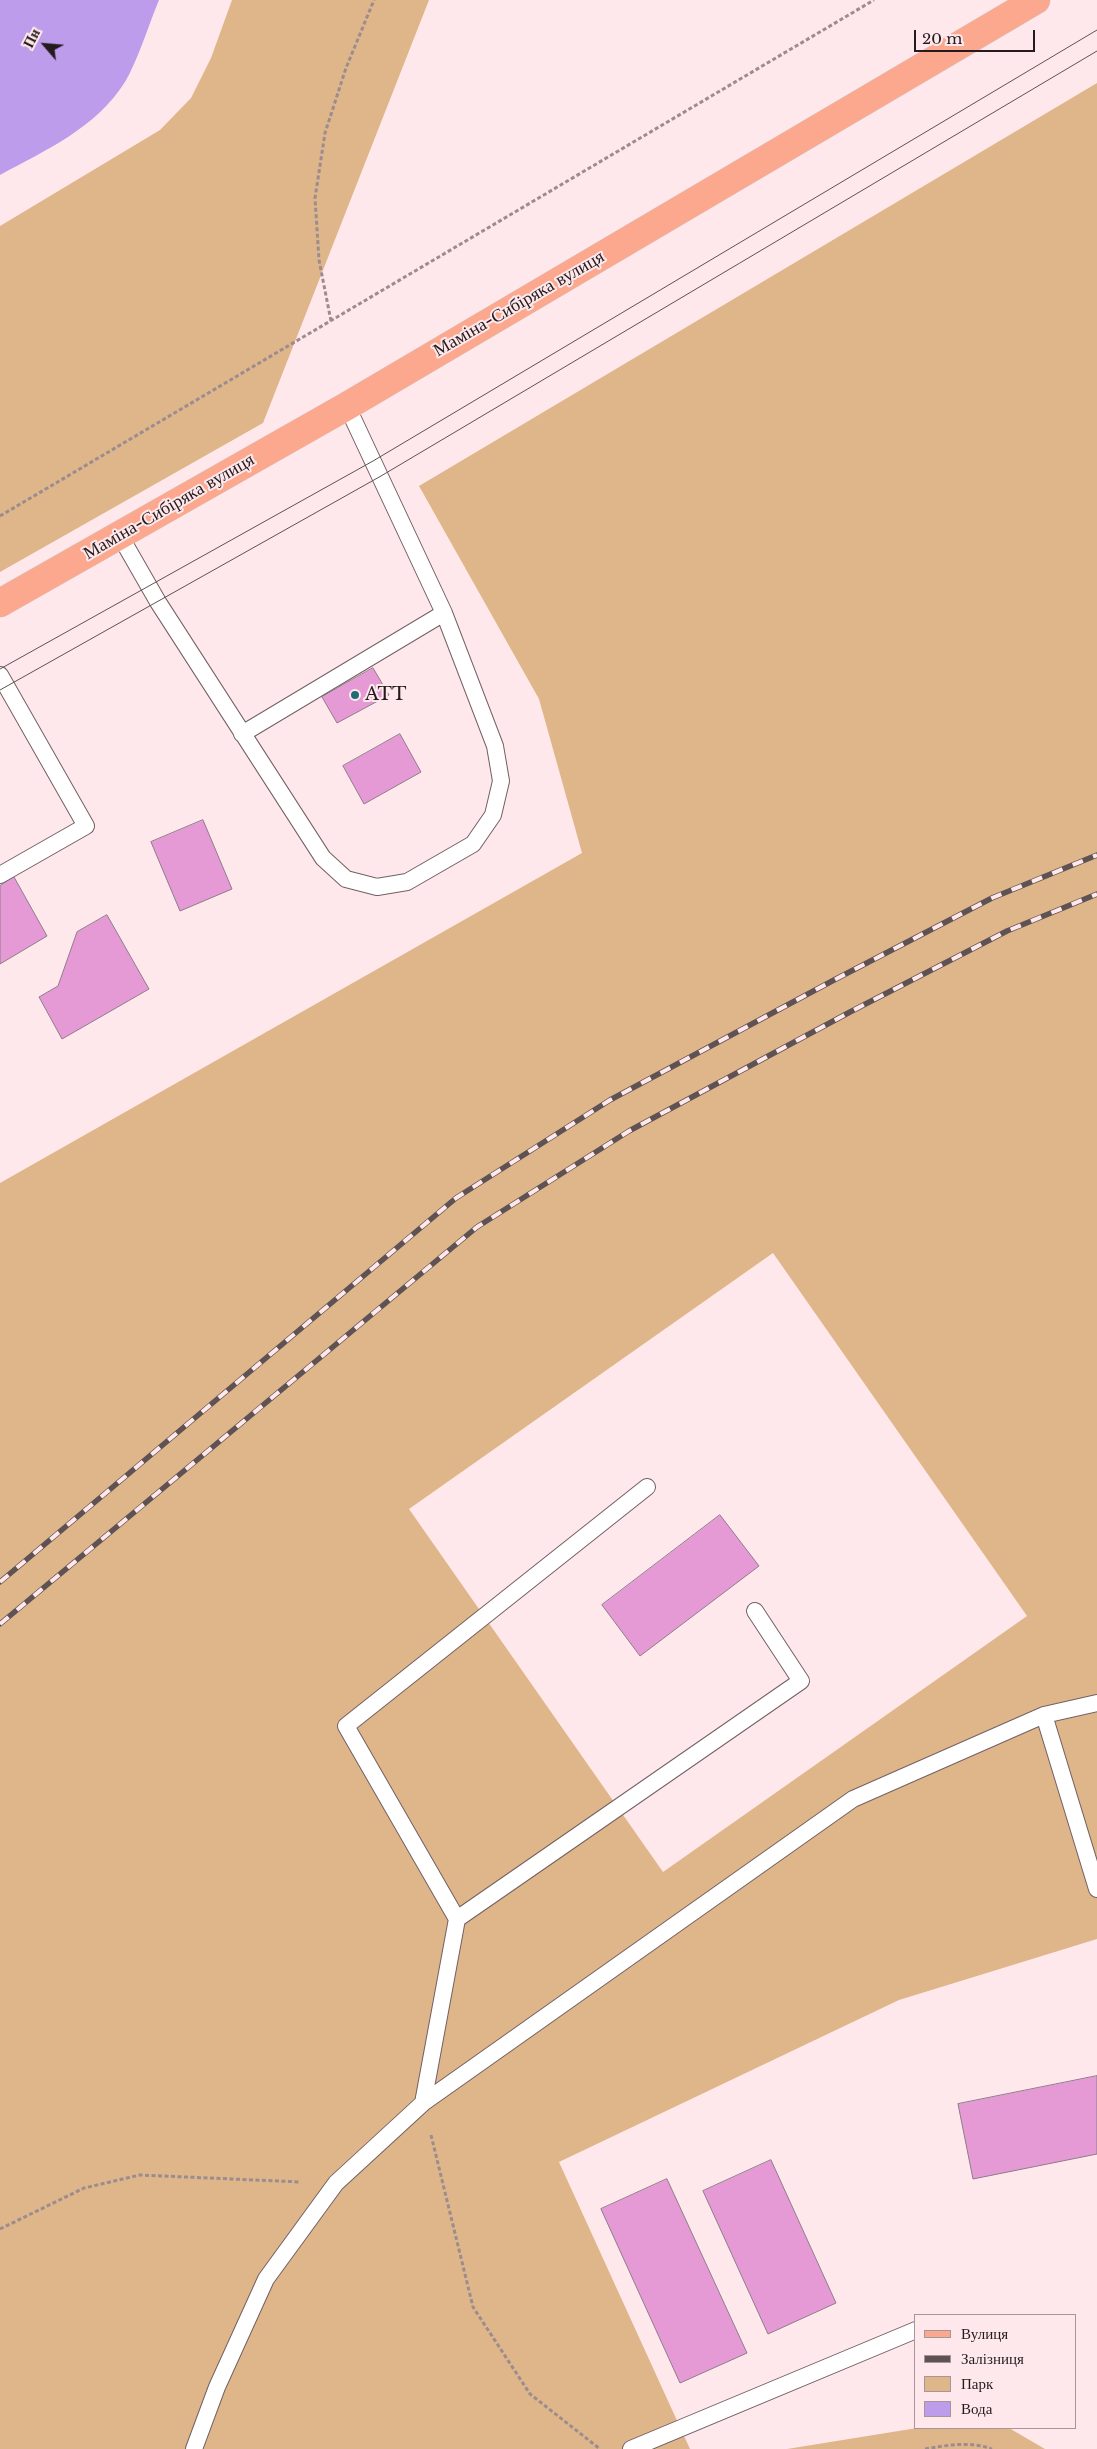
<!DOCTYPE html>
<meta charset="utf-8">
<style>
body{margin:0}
#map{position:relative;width:1097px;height:2449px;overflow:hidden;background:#ffe8eb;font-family:"Libre Baskerville",serif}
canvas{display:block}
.legend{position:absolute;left:914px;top:2314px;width:162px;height:115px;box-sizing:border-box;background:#ffe8eb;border:1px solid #a79699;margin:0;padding:6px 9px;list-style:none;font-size:15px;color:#231b1d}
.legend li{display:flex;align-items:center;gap:10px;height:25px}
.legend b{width:25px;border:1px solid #a79699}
.north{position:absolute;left:20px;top:20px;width:50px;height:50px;-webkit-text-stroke:4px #ffe8eb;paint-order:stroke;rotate:297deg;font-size:14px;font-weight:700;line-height:20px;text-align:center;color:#231b1d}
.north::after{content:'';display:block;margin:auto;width:18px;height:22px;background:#231b1d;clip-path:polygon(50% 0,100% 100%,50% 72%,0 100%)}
.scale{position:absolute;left:914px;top:30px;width:121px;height:22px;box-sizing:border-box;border:2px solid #231b1d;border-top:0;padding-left:6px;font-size:15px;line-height:18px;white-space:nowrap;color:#231b1d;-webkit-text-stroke:4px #ffe8eb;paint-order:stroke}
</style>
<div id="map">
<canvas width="1097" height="2449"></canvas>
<ul class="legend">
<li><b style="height:6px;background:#fba88e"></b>Вулиця</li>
<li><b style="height:6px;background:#5e5254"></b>Залізниця</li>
<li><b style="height:14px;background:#dfb689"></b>Парк</li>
<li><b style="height:14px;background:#bd9ceb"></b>Вода</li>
</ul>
<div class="north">Пн</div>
<div class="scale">20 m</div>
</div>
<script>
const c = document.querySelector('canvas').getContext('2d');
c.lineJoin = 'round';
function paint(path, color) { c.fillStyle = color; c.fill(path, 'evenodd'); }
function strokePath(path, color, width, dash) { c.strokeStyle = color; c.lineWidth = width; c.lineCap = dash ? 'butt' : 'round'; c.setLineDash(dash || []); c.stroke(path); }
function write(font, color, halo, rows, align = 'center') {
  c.font = font + ' "Libre Baskerville",serif'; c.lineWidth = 4; c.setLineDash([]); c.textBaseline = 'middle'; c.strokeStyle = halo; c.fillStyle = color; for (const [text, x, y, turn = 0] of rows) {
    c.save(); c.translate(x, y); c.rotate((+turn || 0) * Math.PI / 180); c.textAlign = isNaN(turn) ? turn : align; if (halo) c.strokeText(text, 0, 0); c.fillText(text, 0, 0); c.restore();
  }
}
paint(new Path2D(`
 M232,0H429L263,423L0,572V226L160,130L191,98L211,58Z
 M1097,83V1939L899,2000L559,2162L690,2449H0V1183L582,853L539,699L419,486ZM773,1253L1027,1616L663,1872L409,1509Z
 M917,2428H1009L1045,2449H787Z`), '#dfb689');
paint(new Path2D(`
 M0,0H159C149,24 138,60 125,82C96,128 46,150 0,175Z`), '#bd9ceb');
const building = new Path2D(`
 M373,668L389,695L337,723L322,697Z
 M400,734L421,772L364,804L343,766Z
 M203,820L232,889L180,911L151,842Z
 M14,877L47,936L0,964V886Z
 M107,915L149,989L62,1039L39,997L58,986L77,932Z
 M720,1515L759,1566L640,1656L602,1605Z
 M1097,2076V2154L973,2179L958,2104Z
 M771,2160L836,2303L768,2334L703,2191Z
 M667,2179L747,2353L680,2383L601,2209Z`);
paint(building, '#e59ad5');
strokePath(building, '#8d7d89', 1);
const service = new Path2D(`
 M119,534L158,602L323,858L346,879L377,887L407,882L473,844L493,815L501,781L495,746L444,613L347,406
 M0,675L86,826L0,875
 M242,734L444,613
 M1044,1715L1097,1889
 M457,1919L801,1681L755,1611
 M423,2103L457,1919L346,1726L647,1487
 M194,2449L217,2387L266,2279L336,2183L423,2103L853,1799L1044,1715L1097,1703
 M631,2449L916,2330`);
const primary = new Path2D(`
 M0,603L347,406L1036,0`);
strokePath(service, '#736063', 18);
strokePath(primary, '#d3d1d2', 29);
strokePath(new Path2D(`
 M331,321L319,260L315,198L325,133L346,68L374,0
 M0,516L874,0
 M431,2135L473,2307L530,2394L600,2449
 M0,2229L84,2188L140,2175L301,2182
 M925,2449C948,2445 970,2441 992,2449`), '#9c8c8f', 3, [4, 2.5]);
strokePath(service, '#fff', 16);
strokePath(primary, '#fba88e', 28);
strokePath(new Path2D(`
 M0,669L373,461L1097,30
 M0,690L381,476L1097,51`), '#5e5254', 1);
const rail = new Path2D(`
 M0,1582L456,1198L610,1100L834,980L992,898L1097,855
 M0,1624L477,1227L629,1131L850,1012L1007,931L1097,894`);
strokePath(rail, '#5e5254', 5.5);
strokePath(rail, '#ffe8eb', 4, [11]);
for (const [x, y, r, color] of [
 [355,695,5,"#216b75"]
]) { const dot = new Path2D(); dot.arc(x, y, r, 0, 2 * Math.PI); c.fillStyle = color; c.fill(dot); strokePath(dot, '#ffe8eb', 2); }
write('18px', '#231b1d', '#ffe8eb', [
 ["Маміна-Сибіряка вулиця",519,304,-30],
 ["Маміна-Сибіряка вулиця",169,507,-30]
]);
write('18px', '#231b1d', '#ffe8eb', [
 ["ATT",365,695]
], 'left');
</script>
